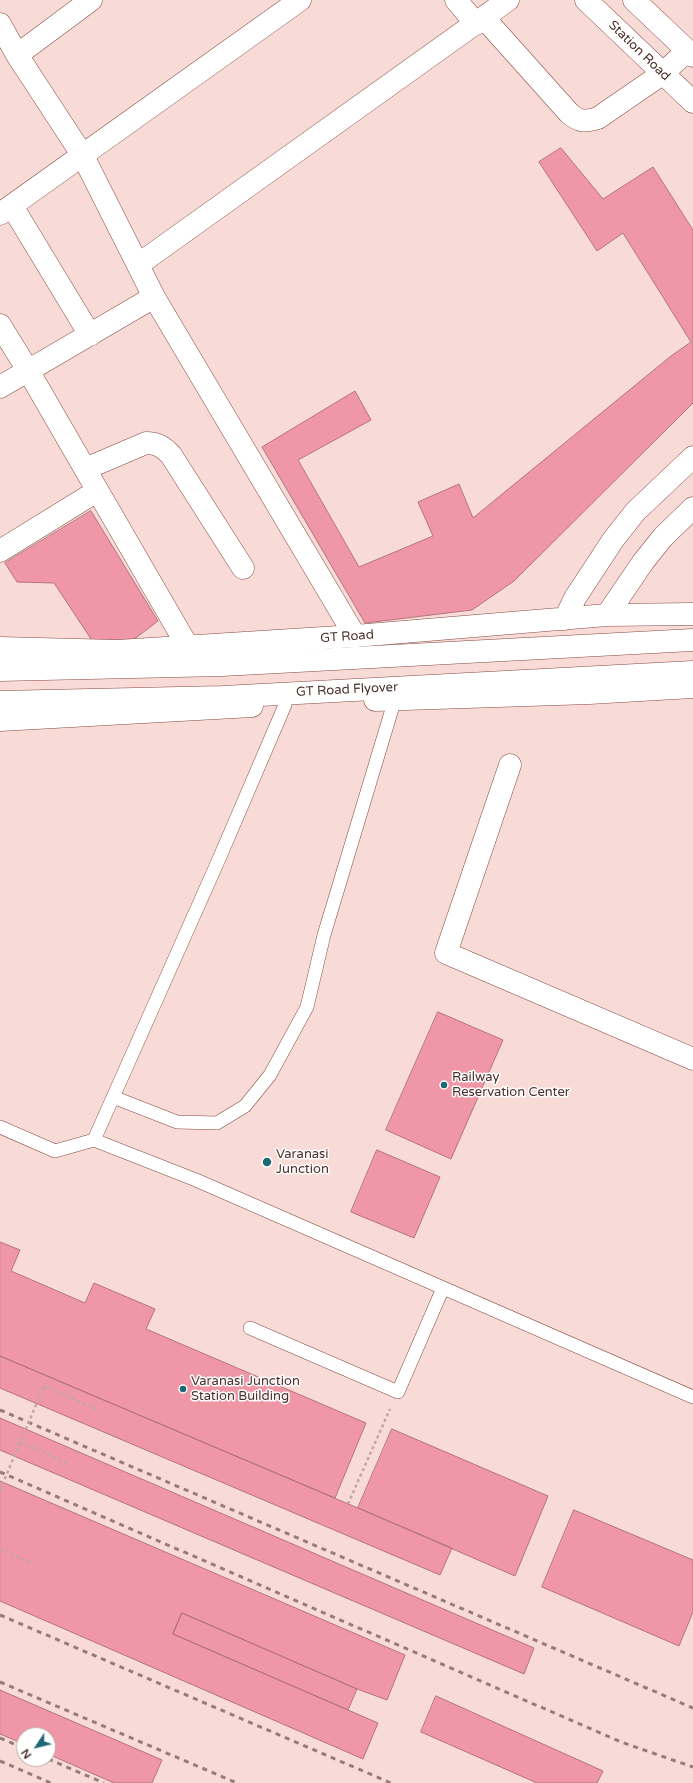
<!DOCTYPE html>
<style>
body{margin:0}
#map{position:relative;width:693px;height:1783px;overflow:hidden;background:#f8dbd6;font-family:"Varela Round",sans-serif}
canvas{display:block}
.north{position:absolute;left:16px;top:1727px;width:40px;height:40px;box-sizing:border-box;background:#fff;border:1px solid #b7acab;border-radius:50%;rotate:235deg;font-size:11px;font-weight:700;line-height:16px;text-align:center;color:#4b302c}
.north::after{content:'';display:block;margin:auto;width:14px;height:18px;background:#1d6872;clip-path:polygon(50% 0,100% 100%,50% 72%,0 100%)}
</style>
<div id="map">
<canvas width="693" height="1783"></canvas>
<div class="north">N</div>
</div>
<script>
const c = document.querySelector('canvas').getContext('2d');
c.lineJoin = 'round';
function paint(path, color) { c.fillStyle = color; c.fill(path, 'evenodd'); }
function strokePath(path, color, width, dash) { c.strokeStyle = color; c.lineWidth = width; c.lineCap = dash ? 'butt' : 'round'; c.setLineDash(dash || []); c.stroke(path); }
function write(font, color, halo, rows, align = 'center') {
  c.font = font + ' "Varela Round",sans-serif'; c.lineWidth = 3; c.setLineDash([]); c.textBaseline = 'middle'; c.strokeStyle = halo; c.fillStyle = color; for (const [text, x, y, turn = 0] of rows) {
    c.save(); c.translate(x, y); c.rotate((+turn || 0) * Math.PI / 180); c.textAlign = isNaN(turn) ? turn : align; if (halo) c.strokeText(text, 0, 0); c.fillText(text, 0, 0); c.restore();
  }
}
const building = new Path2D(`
 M561,148L603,199L653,167L693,230V403L514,581L472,610L365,623L262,447L355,391L371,420L298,460L359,567L433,536L418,502L459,484L473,518L671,356L691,342L623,233L597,251L539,162Z
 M91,511L158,621L125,646L97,648L54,583L17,582L5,563Z
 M438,1012L503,1040L451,1159L386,1130Z
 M377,1150L440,1177L414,1238L351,1212Z
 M0,1242L20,1250L11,1271L85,1303L94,1283L155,1309L146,1329L366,1423L335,1498L0,1356Z
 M0,1356L452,1548L440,1575L0,1388Z
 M0,1418L534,1648L524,1674L0,1450Z
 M392,1429L548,1496L515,1576L358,1508Z
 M0,1481L405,1655L387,1700L357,1689L182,1613L173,1634L378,1723L363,1759L0,1601Z
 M574,1510L693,1560V1612L679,1646L542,1587Z
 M182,1613L357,1689L348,1710L173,1634Z
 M0,1690L162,1760L152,1783H114L48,1754V1735H24V1744L0,1734Z
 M436,1696L603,1771L597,1783H537L421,1732Z`);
paint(building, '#f097a7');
strokePath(building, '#b3737e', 1);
const lane = new Path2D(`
 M113,1097L177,1122L217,1123L245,1106L270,1075L307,1007L324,935L395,699
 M0,1127L55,1151L94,1140L219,859L285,705
 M94,1140L196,1180L693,1397
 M250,1328L398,1392L443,1288`);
const street = new Path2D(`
 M456,0L476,24
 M484,18L569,113C579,122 585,122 598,118L662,74L687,51
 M0,24L17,55L83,156L154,297L355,636
 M17,55L91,0
 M12,206L90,335
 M0,214L300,0
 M139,264L508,0
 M0,325L29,372L188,647
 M0,387L154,297
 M85,469L146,443C158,443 163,447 171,455L243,568
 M0,551L97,491
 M510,765L446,953L693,1059`);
const secondary = new Path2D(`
 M586,0L693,102
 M634,0L693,56`);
const primary = new Path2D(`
 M607,615L643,562L663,537L693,508
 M565,619L575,598L613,540L635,512L693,457
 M0,648L118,651L355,636L607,615L693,614
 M375,700L589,693L693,687
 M0,720L252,706`);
const highway = new Path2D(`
 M0,670L222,665L693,640
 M0,702L223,697L693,672`);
strokePath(lane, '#854a42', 14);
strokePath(street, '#854a42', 23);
strokePath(secondary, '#854a42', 23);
strokePath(primary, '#854a42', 23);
strokePath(highway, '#854a42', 23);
strokePath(new Path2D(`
 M44,1386L96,1409
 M20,1442L69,1464
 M348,1504L390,1409
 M0,1549L33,1564`), '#c2a6a1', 2.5, [3, 3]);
strokePath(lane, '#fff', 13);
strokePath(street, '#fff', 22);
strokePath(secondary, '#fff', 22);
strokePath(primary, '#fff', 22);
strokePath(highway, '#fff', 22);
strokePath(new Path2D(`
 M0,1410L693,1708
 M0,1472L621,1742L693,1767
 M0,1615L391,1783
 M0,1682L237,1783
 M0,1738L24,1748
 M48,1759L104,1783
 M0,1761L51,1783`), '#987c77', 3, [5, 5]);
strokePath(new Path2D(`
 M0,1490L44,1386`), '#c2a6a1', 2.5, [3, 3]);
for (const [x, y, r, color] of [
 [444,1085,4,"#1d6872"],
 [267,1162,5,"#1d6872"],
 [183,1389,4,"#1d6872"]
]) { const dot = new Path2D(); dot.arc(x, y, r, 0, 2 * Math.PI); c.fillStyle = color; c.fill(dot); strokePath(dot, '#fff', 1.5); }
write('13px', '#4b302c', '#fff', [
 ["Station Road",639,51,44],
 ["GT Road",347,637,-4],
 ["GT Road Flyover",347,690,-3]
]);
write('13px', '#4b302c', '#fff', [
 ["Railway",452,1078],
 ["Reservation Center",452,1093],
 ["Varanasi",276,1155],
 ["Junction",276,1170],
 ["Varanasi Junction",191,1382],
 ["Station Building",191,1397]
], 'left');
</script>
